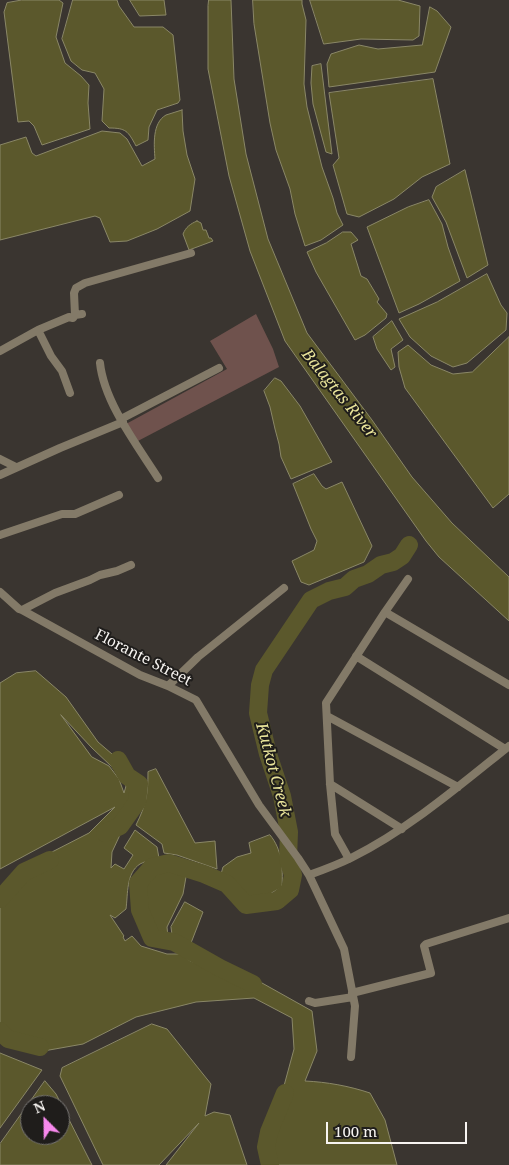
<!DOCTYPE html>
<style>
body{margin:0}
#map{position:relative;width:509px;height:1165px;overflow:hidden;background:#3a3530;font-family:"Noto Serif",serif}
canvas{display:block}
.north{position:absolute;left:20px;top:1095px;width:50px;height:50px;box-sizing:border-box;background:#1f1d1b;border:1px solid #757371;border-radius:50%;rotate:337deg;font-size:14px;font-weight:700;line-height:20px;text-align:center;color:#f7f4f1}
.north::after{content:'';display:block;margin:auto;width:18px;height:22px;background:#f788ec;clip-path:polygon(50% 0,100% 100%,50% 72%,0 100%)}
.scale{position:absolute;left:326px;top:1122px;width:141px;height:22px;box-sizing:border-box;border:2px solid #f7f4f1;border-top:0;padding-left:6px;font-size:15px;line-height:18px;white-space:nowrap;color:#f7f4f1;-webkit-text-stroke:4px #1f1d1b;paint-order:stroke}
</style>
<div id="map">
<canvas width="509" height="1165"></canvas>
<div class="north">N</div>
<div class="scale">100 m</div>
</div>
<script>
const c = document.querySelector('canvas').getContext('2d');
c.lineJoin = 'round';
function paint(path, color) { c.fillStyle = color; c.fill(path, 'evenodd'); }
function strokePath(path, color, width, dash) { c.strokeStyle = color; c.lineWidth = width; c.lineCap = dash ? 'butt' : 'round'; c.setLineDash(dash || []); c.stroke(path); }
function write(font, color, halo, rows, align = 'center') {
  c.font = font + ' "Noto Serif",serif'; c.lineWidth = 4; c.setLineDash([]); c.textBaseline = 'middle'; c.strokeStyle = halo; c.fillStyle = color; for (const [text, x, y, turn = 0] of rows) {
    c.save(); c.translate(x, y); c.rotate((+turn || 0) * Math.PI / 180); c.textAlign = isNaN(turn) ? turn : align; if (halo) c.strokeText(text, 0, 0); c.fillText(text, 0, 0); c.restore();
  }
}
paint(new Path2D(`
 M256,314L273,349L279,367L136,442L126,424L227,369L210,341Z`), '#6f524d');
const water = new Path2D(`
 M22,0H59L63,3L56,37L65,63L81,76L89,85L88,103L90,129L42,145L34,126L29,121L18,122L4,12L7,3Z
 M73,0H117L119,6L134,27H163L173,35L180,100L178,103L157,110L149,127L148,140L136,146C128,131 126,128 109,128L102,121L104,89L95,73L82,70L71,61L62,39Z
 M130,0H164L166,15L140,16Z
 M209,0H231L234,79L246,154L268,239L307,333L372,420L412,477L452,523L509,577V621L439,557L426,541L285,341L250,251L229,176L208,69V6Z
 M253,0H302V4L306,20L304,84L307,107L322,167L333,198L337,213L343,225L321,240L305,246L295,214L290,189L276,150L270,123L254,24Z
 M310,0H398L420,6L419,36L413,40L361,39L324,44Z
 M430,7L437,11L451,27L435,72L329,87L327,64L331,54L359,45L378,49L422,45Z
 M321,64L332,154L326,152L313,104L311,83L312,66Z
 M433,79L450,164L422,177L394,199L359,217L347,214L333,165L339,158L329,93Z
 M182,110L183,131L187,155L195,179L190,211L157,229L127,241L110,242L100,218L95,216L0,240V145L26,137L32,153L36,156L102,131L120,133L127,139L142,166L155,159C154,145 152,123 166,115C171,113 177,112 182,110Z
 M465,170L488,265L467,278L446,222L432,197L436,187Z
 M429,200L442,224L448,247L460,281L419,304L399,313L367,227L408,207Z
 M197,221L201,223L203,230H206L209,238H211L213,241L189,250L183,234C186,227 190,224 197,221Z
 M343,232H351L358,240L351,244L361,276L367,279L379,299L377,302L387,314L386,318L365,335L355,340L316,272L307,252L326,243Z
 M487,274L501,305L507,313L506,330L467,363L453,367L431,356L410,337L399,319L437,302Z
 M392,321L403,340L391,349L395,367L391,370L377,349L373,337Z
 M509,337V494L493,508L405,388L399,367L398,352L408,345L431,365L453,374L472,372Z
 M275,378L281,381L300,406L332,462L291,479L281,457L279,444L275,429L270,407L264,391Z
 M314,474L322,486L326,489L342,482L372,546L364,562L309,585L301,582L292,561L314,550L317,541L311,529L293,484Z
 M36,671L66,697L98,742L126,766L134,783L119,837L112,852L111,868L115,864L124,869L133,855L124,848L135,830L157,847L159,858C153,860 145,861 140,864C126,873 128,894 126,909L115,918L110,915L124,936L123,937L125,941L132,936L141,946L167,954H182L190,961L262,983L312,1011L317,1051L305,1081C327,1082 349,1086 370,1093L385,1120L397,1165H275L269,1141L294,1049L292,1018L254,998L196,1002L136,1017L83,1044L38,1052L6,1035L0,1025V896L11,885L50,853L89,833L115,807L0,869V683L16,673ZM61,715L92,748L112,767L126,786L124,793L119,779L109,766L92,757Z
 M156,769L195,843L215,841L217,869L177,855L164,853L162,844L136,825C146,805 148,794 148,772Z
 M270,835C282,849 283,868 282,887L268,895L251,898L244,895L232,880L221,874L223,867L237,857L251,853L249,843Z
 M170,866L184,872L186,877L183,894L167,927L168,937C164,935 158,932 155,929C152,926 150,919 149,914C138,889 143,875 170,866Z
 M185,902L203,912L191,943L172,935L171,927Z
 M152,1024L167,1029L211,1084L205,1116L214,1112L230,1115L247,1165H166L199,1123L159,1165H103L60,1076L62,1068Z
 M0,1053L42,1070L0,1128Z
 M45,1081L56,1094L92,1165H0V1144ZM30,1105H60V1135H30Z`);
paint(water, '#5b582c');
strokePath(water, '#8a8767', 1);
strokePath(new Path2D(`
 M105,833L120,826L137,802L139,784L127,776L118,760
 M0,899L24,872L50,860
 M253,984L220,968L174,942L152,938L140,910L138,883L152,867L169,863L204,874L227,884L246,905L277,901L290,890L293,875L288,859L289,832L282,796L268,754L258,713L260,685L264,670L311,600L329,591L345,587L354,579L368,574L381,565L393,562L402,556L409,545
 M0,1031L8,1039L40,1047
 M270,1165L266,1147L269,1132L285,1093`), '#5b582c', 18);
strokePath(new Path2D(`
 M75,315L74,293L76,288L85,283L191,253
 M38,330L51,356L62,371L70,393
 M0,351L38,330L69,317L73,318L75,315L82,314
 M100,363C104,402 137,445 158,478
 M121,419L219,368
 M0,459L16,467
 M0,475L60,448L123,422
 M0,535L62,514H75L119,495
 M0,592L19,609L22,610L140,675L168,686L196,700L259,805L298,858L309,875L344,949L355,1006L351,1057
 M22,610L55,593L90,580L100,575L117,571L131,565
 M385,612L408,579
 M356,656L505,749
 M168,686L198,657L284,588
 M327,716L458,787
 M330,784L402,829
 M349,859L335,834L330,784L326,703L385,612L509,685
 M309,875C323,870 337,865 351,858C409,829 459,786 509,746
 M352,993L431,973L424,946L426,944L509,918
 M309,1001L315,1003L353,997`), '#837a68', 8);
write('15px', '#f7f4f1', '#1f1d1b', [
 ["Florante Street",143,658,27]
]);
write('italic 16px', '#e9e49a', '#1f1d1b', [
 ["Balagtas River",339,394,51],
 ["Kutkot Creek",273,770,75]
]);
</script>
